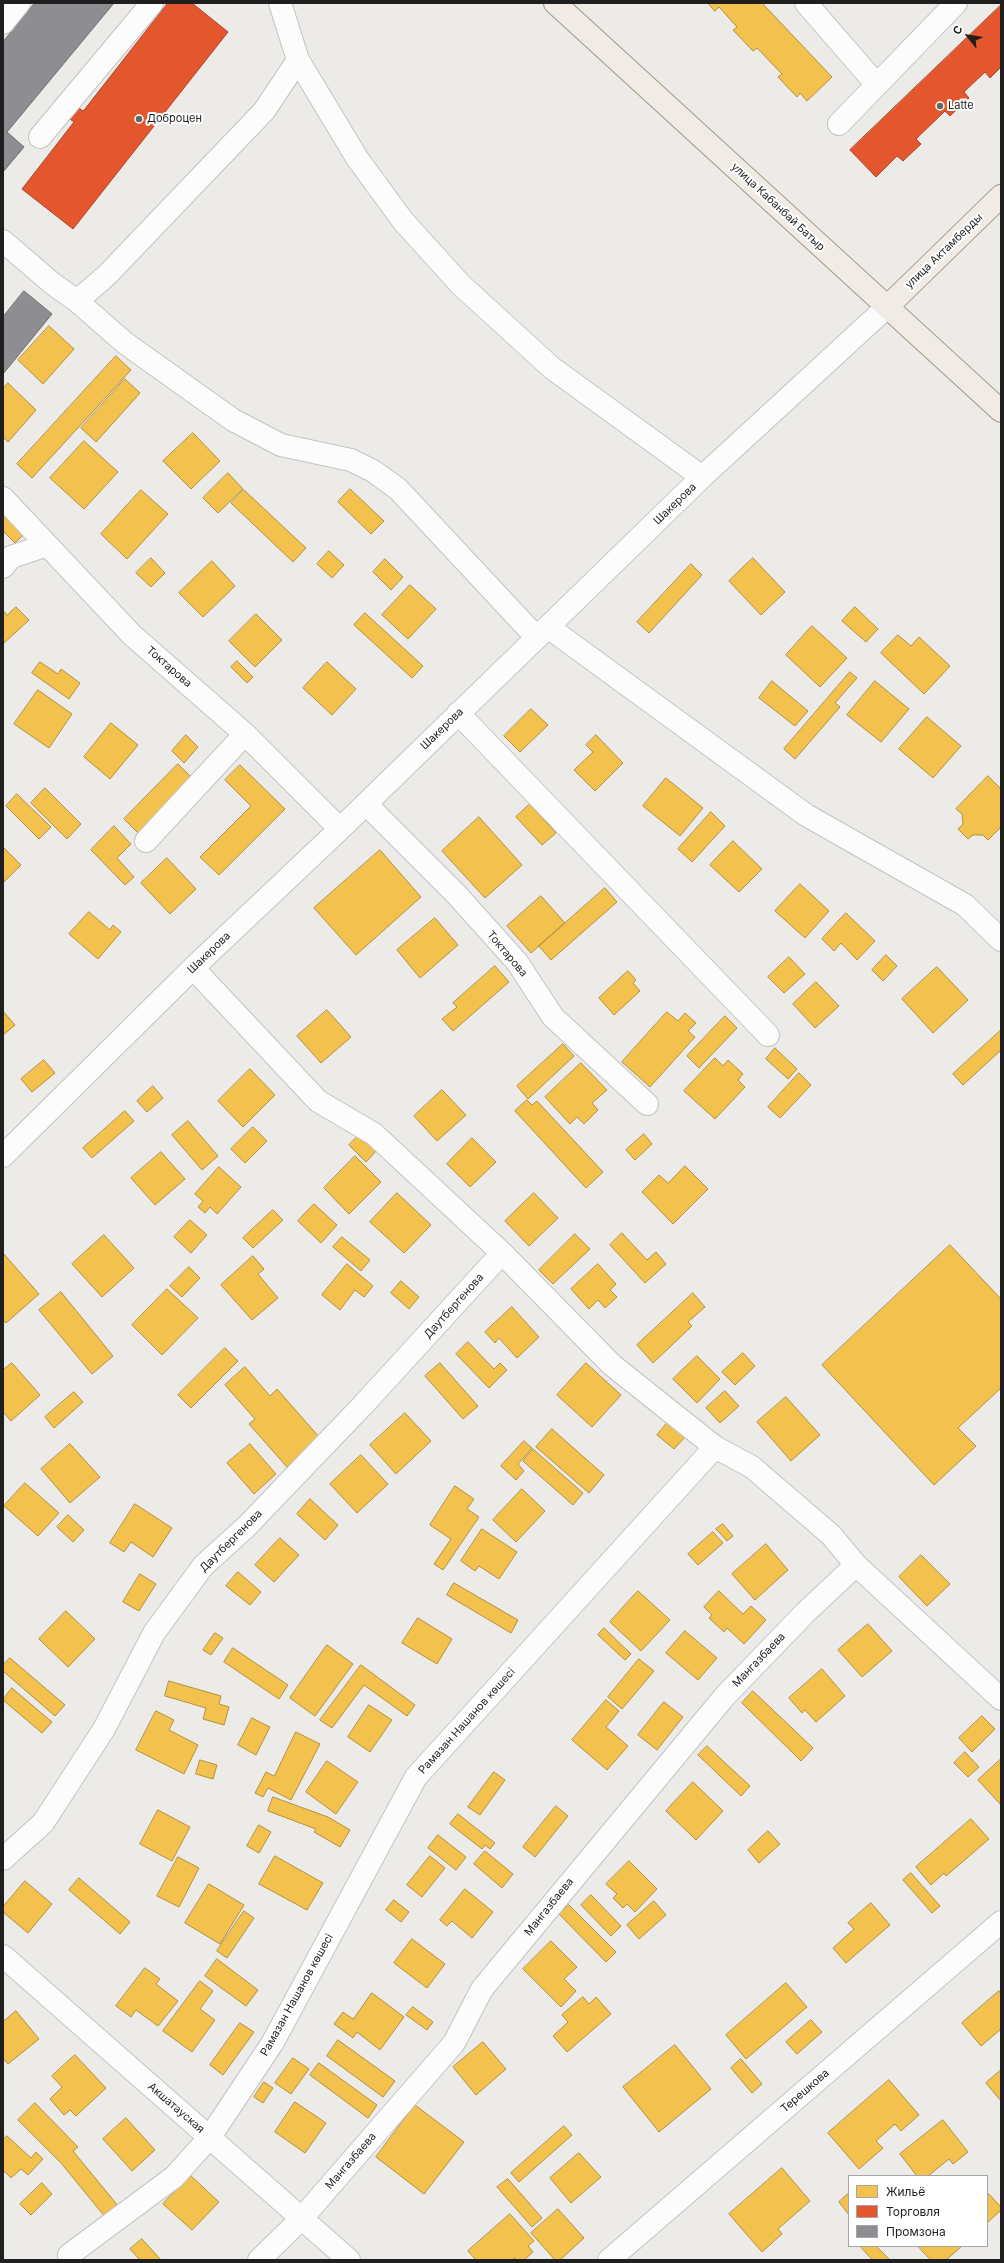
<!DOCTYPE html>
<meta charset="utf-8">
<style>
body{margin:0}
#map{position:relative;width:1004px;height:2263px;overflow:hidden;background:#edebe8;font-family:Inter,sans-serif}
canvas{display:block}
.frame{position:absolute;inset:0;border:4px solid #1f1f1f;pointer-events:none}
.legend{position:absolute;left:848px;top:2175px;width:140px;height:72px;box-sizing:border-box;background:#fff;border:1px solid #a5a5a5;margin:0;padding:5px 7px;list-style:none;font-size:12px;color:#1f1f1f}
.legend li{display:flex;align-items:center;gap:8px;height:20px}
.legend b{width:20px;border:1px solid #a5a5a5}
.north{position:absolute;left:948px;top:16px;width:40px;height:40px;-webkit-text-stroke:3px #fff;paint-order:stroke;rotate:300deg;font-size:11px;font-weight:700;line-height:16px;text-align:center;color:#1f1f1f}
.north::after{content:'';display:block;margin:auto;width:14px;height:18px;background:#1f1f1f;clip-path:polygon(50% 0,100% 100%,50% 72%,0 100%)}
</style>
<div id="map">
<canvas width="1004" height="2263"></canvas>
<div class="frame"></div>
<ul class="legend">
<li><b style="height:11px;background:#f2c14e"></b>Жильё</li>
<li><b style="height:11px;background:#e4572e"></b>Торговля</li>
<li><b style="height:11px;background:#8d8d92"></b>Промзона</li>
</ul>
<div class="north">С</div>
</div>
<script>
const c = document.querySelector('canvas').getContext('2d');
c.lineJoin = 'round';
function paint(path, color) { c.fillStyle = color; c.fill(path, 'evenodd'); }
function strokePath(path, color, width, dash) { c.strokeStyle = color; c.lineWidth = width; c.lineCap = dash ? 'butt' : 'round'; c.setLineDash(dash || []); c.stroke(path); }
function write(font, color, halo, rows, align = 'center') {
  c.font = font + ' Inter,sans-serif'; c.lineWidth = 4; c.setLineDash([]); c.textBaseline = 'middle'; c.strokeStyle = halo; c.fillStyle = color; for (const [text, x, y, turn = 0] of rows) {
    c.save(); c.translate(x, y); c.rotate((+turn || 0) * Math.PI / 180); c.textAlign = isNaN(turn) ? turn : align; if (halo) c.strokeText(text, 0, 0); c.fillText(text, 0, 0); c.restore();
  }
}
const homes = new Path2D(`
 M708,3H762L832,77L807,101L800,93L797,97L778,77L782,74L757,48L753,51L733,30L737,27L719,7L715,11Z
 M49,326L74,349L43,384L18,360Z
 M116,356L131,370L32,478L17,464Z
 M125,379L140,393L96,442L81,428Z
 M8,383L36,410L8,442L3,437V389Z
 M193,433L220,461L191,489L163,461Z
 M84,441L118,472L84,509L50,478Z
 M228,473L243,489L218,513L203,498Z
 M350,489L384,521L371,534L338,502Z
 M141,490L168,514L127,559L101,534Z
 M244,490L306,548L293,562L231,503Z
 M3,510L26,532L15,543L3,531Z
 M329,551L344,565L332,578L317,564Z
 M151,558L165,573L151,587L136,573Z
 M753,558L785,592L761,615L729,581Z
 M385,559L403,577L391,590L373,572Z
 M212,561L235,586L203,617L179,593Z
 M691,564L702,575L649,633L637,622Z
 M410,585L436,609L408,639L382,615Z
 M16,607L29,620L3,644V610L7,615Z
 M855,607L878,629L866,642L842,621Z
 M365,613L423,666L412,678L354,625Z
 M256,614L282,640L255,667L229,641Z
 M812,626L847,658L820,687L786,655Z
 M898,635L911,646L919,637L950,666L924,694L881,653Z
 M237,661L253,677L247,683L231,667Z
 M40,662L58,674L61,669L80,683L69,699L32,673Z
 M327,662L356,689L332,715L303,688Z
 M850,672L857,678L835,703L840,707L795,759L784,749Z
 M772,681L808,711L795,726L759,698Z
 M875,681L909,709L881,742L847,715Z
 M38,690L72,714L49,748L14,724Z
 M531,709L548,725L520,752L504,736Z
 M927,717L961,746L933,778L899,749Z
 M111,723L138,745L110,779L84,757Z
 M186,735L198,747L184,763L172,751Z
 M596,735L623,763L595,791L574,770L593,752L586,745Z
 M178,764L193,779L139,834L124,819Z
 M240,765L285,809L219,875L200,857L251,806L225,780Z
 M988,776L1001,789V827L988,840L983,835H973L968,839L958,829L963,824L962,814L956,809Z
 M666,778L703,808L680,836L643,806Z
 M45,788L81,824L67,839L31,803Z
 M17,794L51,827L39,839L6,806Z
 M530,804L556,833L542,845L516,817Z
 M711,812L725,826L692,862L678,849Z
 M479,817L522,865L485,898L442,851Z
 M114,826L131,844L117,858L134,877L125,885L91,850Z
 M733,841L762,869L739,892L710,865Z
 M3,847L21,865L3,883Z
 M380,850L421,897L356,955L314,908Z
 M167,858L196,889L170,914L141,883Z
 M800,884L829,911L805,938L775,911Z
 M605,888L617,902L551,960L539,946Z
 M541,896L565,923L531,953L507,926Z
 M89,912L110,930L113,925L121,932L98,959L69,934Z
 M846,913L875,941L857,960L841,943L834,951L822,939Z
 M435,918L458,945L420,978L397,950Z
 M886,955L897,966L883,981L872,970Z
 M789,957L805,974L784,993L768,977Z
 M495,966L509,982L453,1031L442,1019L457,1007L453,1003Z
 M937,967L968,1000L933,1033L902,999Z
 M628,971L636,980L633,983L640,991L614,1015L599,998Z
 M816,982L839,1006L815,1028L793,1004Z
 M327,1010L351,1037L321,1063L297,1036Z
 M3,1011L15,1025L3,1035Z
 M667,1012L678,1021L685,1013L696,1023L688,1031L695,1037L650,1087L622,1062Z
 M725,1016L737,1028L699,1068L687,1056Z
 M1001,1030V1050L963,1085L953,1074Z
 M563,1044L574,1056L528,1099L517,1086Z
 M775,1048L797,1069L788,1079L766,1059Z
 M715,1058L723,1066L728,1060L743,1074L738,1080L745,1087L715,1119L684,1091Z
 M44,1060L55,1073L32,1092L21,1079Z
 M581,1063L607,1090L592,1103L598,1110L584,1124L577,1117L570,1124L545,1097Z
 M250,1069L275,1095L243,1127L218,1101Z
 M799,1073L811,1085L780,1118L768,1107Z
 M153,1086L163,1098L147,1112L137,1101Z
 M442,1090L466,1115L437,1141L414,1116Z
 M527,1100L532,1105L537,1101L603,1172L586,1188L515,1111Z
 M125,1111L134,1121L92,1158L83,1148Z
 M188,1121L218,1156L202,1170L172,1135Z
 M253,1127L267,1141L245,1163L231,1149Z
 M360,1134L377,1150L366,1162L349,1145Z
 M644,1134L652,1144L635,1160L626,1150Z
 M472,1138L496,1162L470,1187L447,1164Z
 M161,1152L185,1179L155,1205L131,1178Z
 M355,1156L381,1182L349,1214L324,1188Z
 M685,1166L708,1189L673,1224L642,1192L659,1175L668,1183Z
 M219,1167L241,1187L217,1214L210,1207L205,1213L198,1207L203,1201L195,1194Z
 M397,1193L431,1225L404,1253L370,1222Z
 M534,1193L558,1218L529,1246L505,1221Z
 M314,1204L337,1225L321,1243L298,1221Z
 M273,1210L283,1220L253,1248L243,1238Z
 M190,1220L207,1235L191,1253L174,1237Z
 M622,1233L647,1260L656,1252L666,1264L645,1283L610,1245Z
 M575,1234L590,1249L553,1284L539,1270Z
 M104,1235L134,1268L102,1297L72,1264Z
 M342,1237L370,1260L361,1271L333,1247Z
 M950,1245L1001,1299V1388L958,1428L976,1446L934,1485L822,1365Z
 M3,1253L39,1294L6,1323L3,1320Z
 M253,1256L264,1269L258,1274L278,1298L252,1320L221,1285Z
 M347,1264L373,1286L364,1297L355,1290L340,1310L322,1295Z
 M598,1264L616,1284L610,1290L617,1297L605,1308L598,1300L589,1309L571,1289Z
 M189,1267L200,1278L182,1297L170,1286Z
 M401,1281L419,1297L409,1309L391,1293Z
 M167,1289L198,1318L162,1355L132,1325Z
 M61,1292L113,1356L92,1374L39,1310Z
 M693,1293L705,1307L688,1322L692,1326L653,1363L637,1345Z
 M512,1307L539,1337L517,1358L499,1338L495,1343L485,1332Z
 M468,1342L494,1369L500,1363L507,1370L489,1388L456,1354Z
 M225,1348L238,1361L191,1408L178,1395Z
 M743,1353L755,1366L735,1385L722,1372Z
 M697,1356L720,1379L697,1403L673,1379Z
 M12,1363L40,1395L11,1421L3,1412V1370Z
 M440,1363L478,1406L463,1419L425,1376Z
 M586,1363L621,1395L592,1427L557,1395Z
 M245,1367L270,1396L277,1389L320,1438L287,1467L249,1424L255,1419L225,1385Z
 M725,1391L739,1406L720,1423L706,1408Z
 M74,1392L83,1402L54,1428L45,1417Z
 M786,1397L820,1435L791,1461L757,1422Z
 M405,1413L431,1441L396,1474L370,1445Z
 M668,1422L686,1436L674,1449L657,1435Z
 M552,1429L604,1475L589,1493L536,1447Z
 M524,1441L532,1448L518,1464L524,1471L516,1480L501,1466Z
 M70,1444L100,1477L70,1503L41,1469Z
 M250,1444L276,1474L254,1494L227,1463Z
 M533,1449L583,1493L573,1505L523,1461Z
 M361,1455L388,1484L357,1513L330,1484Z
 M25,1483L59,1513L38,1536L4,1506Z
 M455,1486L474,1499L467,1509L479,1517L443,1570L434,1564L451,1539L430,1525Z
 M522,1489L545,1511L516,1542L493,1520Z
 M310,1499L338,1525L325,1540L297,1514Z
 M135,1504L172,1528L153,1557L131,1542L124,1552L110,1543Z
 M68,1515L84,1530L73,1542L57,1527Z
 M723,1524L733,1536L727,1541L716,1529Z
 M482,1529L517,1552L499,1579L479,1566L475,1571L461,1561Z
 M713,1532L723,1543L698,1565L688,1554Z
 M280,1538L299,1555L274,1582L255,1565Z
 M766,1544L788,1570L755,1600L732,1574Z
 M921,1555L950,1584L927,1606L899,1577Z
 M238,1572L261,1592L250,1605L226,1586Z
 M140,1574L156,1584L139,1611L123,1602Z
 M454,1583L518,1620L511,1633L447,1595Z
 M638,1591L670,1620L641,1651L610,1622Z
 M719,1591L743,1614L751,1606L766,1620L744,1644L727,1628L724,1632L709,1618L712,1615L704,1607Z
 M66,1611L95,1639L68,1667L39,1639Z
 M418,1618L452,1639L437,1664L402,1643Z
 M868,1624L892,1651L862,1677L838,1650Z
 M604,1628L631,1654L625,1660L598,1635Z
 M685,1631L717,1658L698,1680L666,1653Z
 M215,1633L223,1638L211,1655L203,1650Z
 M327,1645L353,1664L315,1716L290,1698Z
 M233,1648L288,1685L279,1699L224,1662Z
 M10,1658L65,1705L55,1716L3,1671V1665Z
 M639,1659L654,1671L622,1709L608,1697Z
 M361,1665L415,1705L407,1716L364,1685L332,1728L320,1720Z
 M822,1669L845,1696L816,1722L805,1710L802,1713L789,1698Z
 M169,1681L221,1696L219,1704L229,1707L224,1725L203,1719L206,1708L165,1696Z
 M12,1688L52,1722L42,1733L3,1700Z
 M753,1691L813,1748L801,1761L742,1703Z
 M606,1700L619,1711L606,1727L628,1746L607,1770L572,1740Z
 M664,1702L683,1717L657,1750L638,1735Z
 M369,1705L392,1720L370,1752L348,1737Z
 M156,1711L174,1720L169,1730L198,1745L184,1774L136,1750Z
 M982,1716L995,1729L972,1752L959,1738Z
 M252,1718L270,1727L256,1755L238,1745Z
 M296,1732L320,1744L291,1800L268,1788L263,1797L255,1793L266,1772L274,1776Z
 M707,1746L750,1786L741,1796L698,1755Z
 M965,1752L979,1767L968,1777L954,1763Z
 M1001,1759V1805L978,1780Z
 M200,1760L217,1765L213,1779L196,1774Z
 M327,1761L358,1782L336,1814L306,1792Z
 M494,1772L505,1780L480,1815L468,1807Z
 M693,1782L723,1811L696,1840L666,1811Z
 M273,1797L328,1817L350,1830L340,1847L314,1832L316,1829L268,1811Z
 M556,1806L568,1816L535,1857L523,1847Z
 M158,1810L190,1827L172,1861L140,1844Z
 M458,1814L495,1843L490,1849L485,1845L482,1849L450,1824Z
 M971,1819L989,1839L946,1876L944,1873L931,1885L916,1867Z
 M259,1825L271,1832L259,1853L247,1846Z
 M768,1831L780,1844L759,1863L748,1850Z
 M438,1835L466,1857L456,1870L428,1848Z
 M485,1851L513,1874L502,1888L474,1864Z
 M275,1856L323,1883L307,1910L259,1884Z
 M430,1856L445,1868L422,1897L407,1885Z
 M178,1857L199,1868L179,1907L157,1896Z
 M629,1861L657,1889L635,1912L627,1904L623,1908L613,1898L617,1894L606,1884Z
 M911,1873L940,1906L932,1913L903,1880Z
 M79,1878L130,1922L120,1934L69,1890Z
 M25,1881L52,1904L28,1933L3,1912V1907Z
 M209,1884L244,1905L220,1944L185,1923Z
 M465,1889L493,1912L472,1938L452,1921L447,1926L440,1920Z
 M591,1895L621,1926L611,1936L581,1905Z
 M394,1900L409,1912L401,1922L386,1910Z
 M654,1901L666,1915L639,1939L627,1925Z
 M871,1903L890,1925L846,1963L833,1948L854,1929L848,1923Z
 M569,1905L616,1952L606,1962L559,1914Z
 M244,1911L254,1918L227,1958L217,1951Z
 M412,1939L445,1964L427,1988L394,1963Z
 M551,1941L577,1967L564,1979L576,1991L561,2007L523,1969Z
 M217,1959L258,1990L246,2006L205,1976Z
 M145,1968L160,1979L156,1984L178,2001L158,2026L136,2010L131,2017L116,2006Z
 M200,1981L213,1991L200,2009L215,2020L192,2052L163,2031Z
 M786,1983L807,2007L746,2059L726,2035Z
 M999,1991L1001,1994V2029L981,2046L962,2023Z
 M372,1993L404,2017L380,2050L357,2032L353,2038L334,2024L343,2012L353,2019Z
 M583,1997L589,2004L596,1997L611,2014L567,2052L553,2036L568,2022L562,2015Z
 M413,2007L433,2022L427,2030L406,2015Z
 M16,2011L39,2039L8,2064L3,2058V2022Z
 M811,2020L822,2032L797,2054L786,2042Z
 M240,2023L254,2032L223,2075L210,2065Z
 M338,2040L395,2081L383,2097L327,2056Z
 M483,2042L506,2069L476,2095L453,2067Z
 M675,2045L711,2089L659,2132L623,2087Z
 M75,2055L106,2088L76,2116L70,2110L64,2115L50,2099L62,2087L52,2076Z
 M293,2058L309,2069L291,2094L275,2083Z
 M741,2059L762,2084L752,2093L731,2068Z
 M319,2063L377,2105L368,2118L310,2075Z
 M1001,2070V2101L986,2083Z
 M889,2080L919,2115L901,2131L895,2124L876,2141L883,2148L859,2169L828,2133Z
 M264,2082L273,2088L263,2103L254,2097Z
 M295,2102L326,2123L305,2153L275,2132Z
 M35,2103L78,2147L73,2151L119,2207L106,2218L61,2163L18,2120Z
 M415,2105L464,2142L424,2194L376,2157Z
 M126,2118L155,2150L132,2171L103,2139Z
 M943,2120L968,2152L953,2164L949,2159L928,2176H917L900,2154Z
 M564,2126L572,2135L519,2182L511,2173Z
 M7,2136L31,2158L36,2152L43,2159L28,2175L21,2169L11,2178L3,2170V2140Z
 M579,2153L601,2177L571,2203L550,2178Z
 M782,2168L810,2201L778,2229L782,2234L762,2252L729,2214Z
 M190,2175L219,2202L192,2230L163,2204Z
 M508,2179L542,2218L532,2227L497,2187Z
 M42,2183L52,2194L31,2215L20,2204Z
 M987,2192L1001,2207V2210L987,2223Z
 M849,2193V2215L839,2202Z
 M558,2209L584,2238L560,2260H555L531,2233Z
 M510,2214L534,2241L528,2246L533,2252L524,2260H516L515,2258L512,2260H476L468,2251Z
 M142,2239L161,2260H140L130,2249Z
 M860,2246H876L890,2260H873Z
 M918,2246H962L946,2260H931Z`);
paint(homes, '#f2c14e');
strokePath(homes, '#b39040', 1);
const shops = new Path2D(`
 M168,3H192L228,32L73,229L22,189L74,122L66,116L75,105L83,111Z
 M1001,5V67L990,78L985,72L964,92L969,98L950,116L945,111L916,139L921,144L903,161L897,156L876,177L850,150Z`);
paint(shops, '#e4572e');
strokePath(shops, '#a9462a', 1);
const industry = new Path2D(`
 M35,3H114L7,132L24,147L3,172V42Z
 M24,291L52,314L3,374V317Z`);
paint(industry, '#8d8d92');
strokePath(industry, '#6c6c70', 1);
const minor = new Path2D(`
 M806,3L877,85
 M3,23L19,3
 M298,60L357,158L403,221L461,285L552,368L702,477
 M839,124L956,3
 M40,137L152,3
 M3,241L53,284L77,301L107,275L264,111L298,60L280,3
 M77,301L125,343L233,420L281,445L351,460L373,471L398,489L537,638
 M3,498L132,635L245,734L340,829
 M3,567L11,557L47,545
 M548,627L806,815L965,905L1001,940
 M458,713L768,1035
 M366,804L457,895L517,962L553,1017L647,1104
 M146,841L245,734
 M193,968L318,1101L374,1134L502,1253L612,1365L715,1447L752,1467L831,1535L856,1565L1001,1699
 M3,1156L193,968L340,829L702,477L887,307
 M3,1859L43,1823L104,1729L154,1633L203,1566L247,1526L363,1405L502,1253
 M3,1956L349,2260
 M69,2255L174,2177L210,2137L273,2042L416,1777L715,1447
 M259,2260L302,2218L454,2043L482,1989L725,1696L805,1613L856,1565
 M609,2260L1001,1922`);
const major = new Path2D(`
 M555,3L1001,411
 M887,307L1001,196`);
strokePath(minor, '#c4c3c2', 24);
strokePath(major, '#a29686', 24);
strokePath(minor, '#fcfcfc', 22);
strokePath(major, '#f0ebe5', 22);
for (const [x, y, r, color] of [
 [940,106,4,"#676665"],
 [139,119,4,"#676665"]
]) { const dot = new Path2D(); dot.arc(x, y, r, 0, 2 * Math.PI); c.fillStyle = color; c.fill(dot); strokePath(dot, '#fff', 1.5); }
write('11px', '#1f1f1f', '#fff', [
 ["Latte",948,106],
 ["Доброцен",147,119]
], 'left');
write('11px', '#1f1f1f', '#fff', [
 ["улица Кабанбай Батыр",778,207,43],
 ["улица Актамберды",944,251,-44],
 ["Шакерова",675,504,-44],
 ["Токтарова",169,667,41],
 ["Шакерова",442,729,-44],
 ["Шакерова",209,953,-44],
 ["Токтарова",507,954,50],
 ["Даутбергенова",454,1306,-48],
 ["Даутбергенова",231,1541,-45],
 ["Мангазбаева",759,1660,-46],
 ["Рамазан Нашанов көшесі",467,1721,-48],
 ["Мангазбаева",549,1907,-51],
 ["Рамазан Нашанов көшесі",297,1995,-61],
 ["Терешкова",805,2091,-41],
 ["Акшатауская",176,2108,41],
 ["Мангазбаева",351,2161,-49]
]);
</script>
